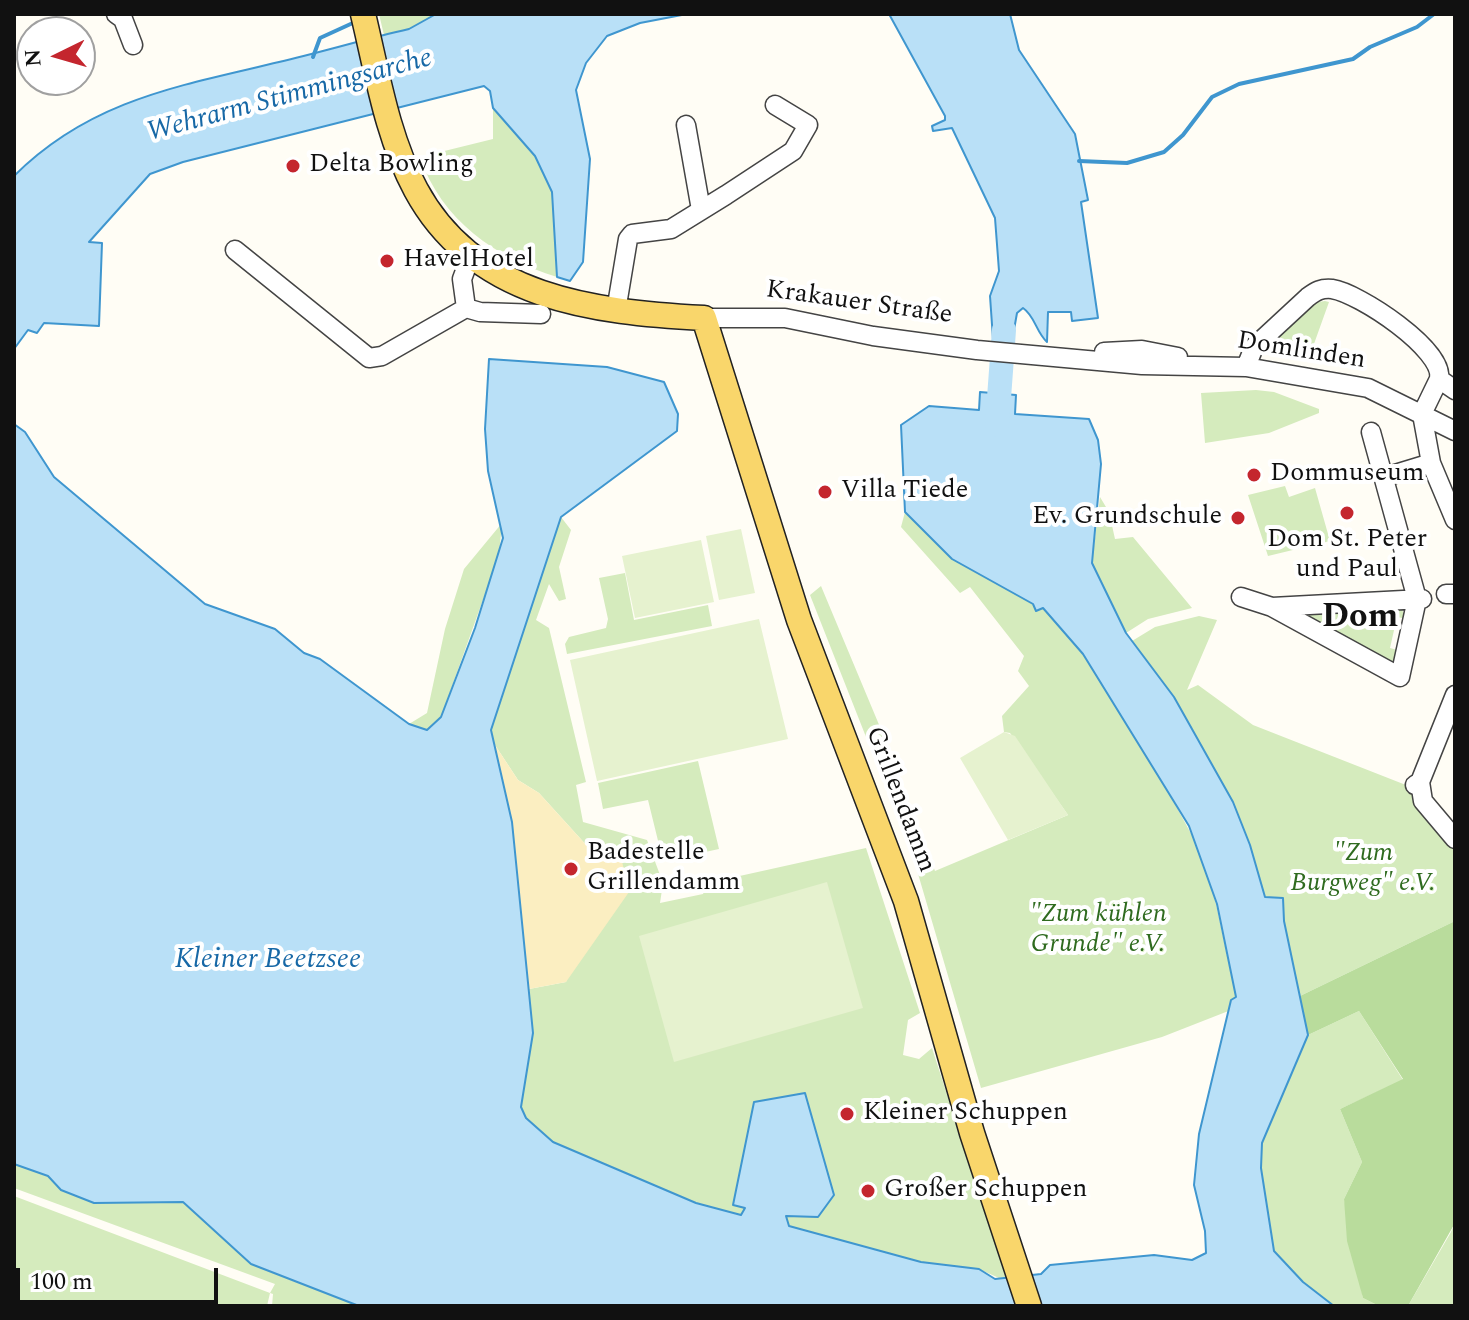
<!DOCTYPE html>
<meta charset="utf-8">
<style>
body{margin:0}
#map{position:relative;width:1469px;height:1320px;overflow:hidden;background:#fffdf5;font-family:Spectral,serif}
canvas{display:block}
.frame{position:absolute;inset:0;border:16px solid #111;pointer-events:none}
.north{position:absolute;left:16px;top:16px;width:80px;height:80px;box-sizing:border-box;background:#fff;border:2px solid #a0a0a0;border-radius:50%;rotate:265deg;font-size:22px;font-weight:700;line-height:32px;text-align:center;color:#111}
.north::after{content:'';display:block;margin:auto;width:28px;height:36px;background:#c4262e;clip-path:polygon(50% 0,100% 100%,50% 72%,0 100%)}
.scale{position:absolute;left:16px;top:1268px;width:202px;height:36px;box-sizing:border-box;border:4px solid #111;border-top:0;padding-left:10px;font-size:24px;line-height:28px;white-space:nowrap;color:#111;-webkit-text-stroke:6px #fff;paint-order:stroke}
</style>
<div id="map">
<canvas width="1469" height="1320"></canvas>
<div class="frame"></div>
<div class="north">N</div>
<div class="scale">100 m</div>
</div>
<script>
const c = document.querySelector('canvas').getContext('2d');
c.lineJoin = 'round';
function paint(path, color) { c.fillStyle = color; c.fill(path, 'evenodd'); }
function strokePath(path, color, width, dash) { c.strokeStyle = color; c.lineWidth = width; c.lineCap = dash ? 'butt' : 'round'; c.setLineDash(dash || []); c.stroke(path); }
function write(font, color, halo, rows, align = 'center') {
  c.font = font + ' Spectral,serif'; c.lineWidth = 8; c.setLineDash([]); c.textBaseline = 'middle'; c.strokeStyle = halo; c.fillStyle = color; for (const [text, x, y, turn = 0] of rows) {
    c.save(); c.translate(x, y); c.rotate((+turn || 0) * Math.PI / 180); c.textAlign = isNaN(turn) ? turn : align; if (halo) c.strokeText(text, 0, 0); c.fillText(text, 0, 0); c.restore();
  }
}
paint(new Path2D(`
 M379,14H436L409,29L384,35Z
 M493,108L535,156L552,192L557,277C496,258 441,220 420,157L493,139Z
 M1325,301L1329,302L1310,355L1266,351L1312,303Z
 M1256,390L1274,392L1319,409V413L1269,433L1205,443L1201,393Z
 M1285,486L1289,497L1315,488L1330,541L1268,556L1248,495Z
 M1100,497L1109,512L1115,539L1133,537L1192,608L1148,619L1126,633L1092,563Z
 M905,512L952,559L1043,608L1083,654L1158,773L1201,852L1216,904L1236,998L1231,1000V1010L1162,1037L981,1088L906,833L886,783L899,778L935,871L1068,815L1010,733L1004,732L1002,716L1029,686L1018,671L1024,656L970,587L960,593L901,527Z
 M561,517L571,530L559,567L566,599L559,601L549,584L536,620L549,628L586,782L576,785L583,822L647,840L663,883L660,903L703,894L708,883L866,848L920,1013L908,1020L903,1055L919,1059L932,1048L1006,1277L999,1278L979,1269L921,1262L789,1226L785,1215L733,1204L745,1208L741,1215L696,1204L553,1142L526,1118L521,1107L533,1033L529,989L566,982L598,858L539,793L518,780L493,742L491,730Z
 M502,523L499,555L441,717L427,730L409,724L427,713L445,629L464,569Z
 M625,573L634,620L708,605L712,626L567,654L565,644L569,637L606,628L608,619L599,578Z
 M821,586L885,739L887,740L868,742L810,595Z
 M1402,610L1407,619L1397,617L1390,648L1401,651L1397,668L1303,613Z
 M1199,616L1217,620L1187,690L1198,685L1253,725L1411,787L1455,847V921L1300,996L1284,921L1283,899L1265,897L1250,845L1132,641L1155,627Z
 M698,761L719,849L663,861L648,800L603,809L598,783Z
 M1359,1011L1403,1080L1340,1109L1362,1162L1344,1199L1363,1298L1379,1306H1334L1303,1282L1274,1251L1261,1168L1262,1144L1308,1035Z
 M14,1164L48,1176L61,1190L94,1203L183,1202L251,1264L359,1306H272L273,1294L270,1293L267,1306H14V1196L270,1293L275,1284L14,1188Z
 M1455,1223V1306H1408L1451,1232Z`), '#d5ebbd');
paint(new Path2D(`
 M1455,921V1223L1408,1306H1379L1363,1298L1347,1241L1344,1199L1362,1162L1340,1109L1403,1079L1359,1011L1308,1035L1300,996Z`), '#b9dc9c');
paint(new Path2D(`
 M493,742L518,780L539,793L598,858L621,857L629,892L566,982L529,989L512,822Z`), '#fbeec1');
paint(new Path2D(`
 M741,529L755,593L719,600L706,536Z
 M701,540L714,602L635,618L622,556Z
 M759,619L788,739L597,781L570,660Z
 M1004,732L1015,736L1068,815L1008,840L960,758Z
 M827,882L863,1008L674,1062L639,936Z`), '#e6f2cf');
const water = new Path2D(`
 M436,14H687L640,23L607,36L586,63L576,90L590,159L583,262L570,281L557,277L552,192L535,156L493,108L490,91L484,86L183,162L150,174L89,242L102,243L99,326L44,323L37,333L28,330L14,349V176C90,100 179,86 279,62C322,52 365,39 409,29Z
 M889,14H1010L1019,50L1075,134L1088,200L1081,202L1098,318L1072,321L1071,312H1048L1047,342C1036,332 1035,316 1023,308L1017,313L1012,341L993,339L990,296L999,271L995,218L952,128L933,131L932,126L945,120V116Z
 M489,359L607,367L664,382L678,414L677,431L561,517L491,730L512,822L533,1033L521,1107L526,1118L553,1142L696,1203L741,1215L745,1208L733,1205L754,1102L805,1093L834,1195L818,1217L786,1216L789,1226L921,1262L979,1269L995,1279L1041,1274L1050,1265L1154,1255L1192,1260L1206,1253L1205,1231L1194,1185L1199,1134L1231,1000L1236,997L1217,904L1189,826L1083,654L1043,608L1036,611L1033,604L952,559L905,512L901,425L929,406L979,410L980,392L1016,395L1015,414L1089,419L1098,440L1101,464L1092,563L1126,633L1174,697L1233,802L1250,845L1265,897L1283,898L1284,921L1308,1035L1262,1143L1261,1168L1274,1251L1303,1282L1334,1306H359L251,1264L183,1202L94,1203L61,1190L48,1176L14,1164V424L25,432L54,477L205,604L275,629L304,653L320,659L409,724L427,730L441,717L475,628L503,538L488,471L485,429Z`);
paint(water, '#b9e0f7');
strokePath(water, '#3f96cf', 2);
strokePath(new Path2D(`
 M313,57L320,38L355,22
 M1079,161L1127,163L1164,152L1183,135L1212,97L1239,84L1353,59L1370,47L1417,27L1434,14`), '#3f96cf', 4);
strokePath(new Path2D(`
 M997,425L1004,330`), '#b9e0f7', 24);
const minor = new Path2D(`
 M116,14L123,19L133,45
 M686,125L701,210
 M235,250L369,358L382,356L466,308L480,312L541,314
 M466,308L462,279L471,255
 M616,311L628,239L632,234L671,229L726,195L793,151L808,125L775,105
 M704,318H785L873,336L977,350L1142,365L1246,367L1368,388L1455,431
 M1104,352L1142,350L1178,357
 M1246,367L1254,347L1308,297C1316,291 1321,288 1332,289C1359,293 1445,350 1439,379
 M1455,390L1439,379L1422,414L1431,463L1455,520
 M1385,477L1431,463
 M1446,594H1455
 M1241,597L1272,607L1422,599
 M1272,607L1400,677L1417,599L1371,432
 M1420,782L1423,801L1455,839
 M1415,785L1420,782L1455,695`);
const major = new Path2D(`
 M363,14C377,72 387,137 416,190C475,299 594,312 704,318L799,620L906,901L972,1133L1029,1306`);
strokePath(minor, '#444', 21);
strokePath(major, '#222', 27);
strokePath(minor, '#fff', 18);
strokePath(major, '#f9d66b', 24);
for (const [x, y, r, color] of [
 [293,166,8,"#c4262e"],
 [387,261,8,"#c4262e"],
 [1254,475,8,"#c4262e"],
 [825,492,8,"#c4262e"],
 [1347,513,8,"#c4262e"],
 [1238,518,8,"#c4262e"],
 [571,869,8,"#c4262e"],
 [847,1114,8,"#c4262e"],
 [868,1191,8,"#c4262e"]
]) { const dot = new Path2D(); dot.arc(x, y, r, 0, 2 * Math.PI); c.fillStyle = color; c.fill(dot); strokePath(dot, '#fff', 3); }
write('26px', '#111', '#fff', [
 ["Delta Bowling",309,166],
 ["HavelHotel",403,261],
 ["Dommuseum",1270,475],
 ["Villa Tiede",841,492],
 ["Ev. Grundschule",1222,518,"right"],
 ["Dom St. Peter",1347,541,"center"],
 ["und Paul",1347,571,"center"],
 ["Badestelle",587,854],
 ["Grillendamm",587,884],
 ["Kleiner Schuppen",863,1114],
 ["Großer Schuppen",884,1191]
], 'left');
write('26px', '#111', '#fff', [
 ["Krakauer Straße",859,304,8],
 ["Domlinden",1301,352,9],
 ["Grillendamm",899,800,69]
]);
write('italic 26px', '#2f6b1f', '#fff', [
 ["\"Zum",1363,855],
 ["Burgweg\" e.V.",1363,885],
 ["\"Zum kühlen",1098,916],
 ["Grunde\" e.V.",1098,946]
]);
write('italic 28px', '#1768a6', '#fff', [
 ["Wehrarm Stimmingsarche",290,97,-15],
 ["Kleiner Beetzsee",268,962]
]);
write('bold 34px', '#111', '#fff', [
 ["Dom",1360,619]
]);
</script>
